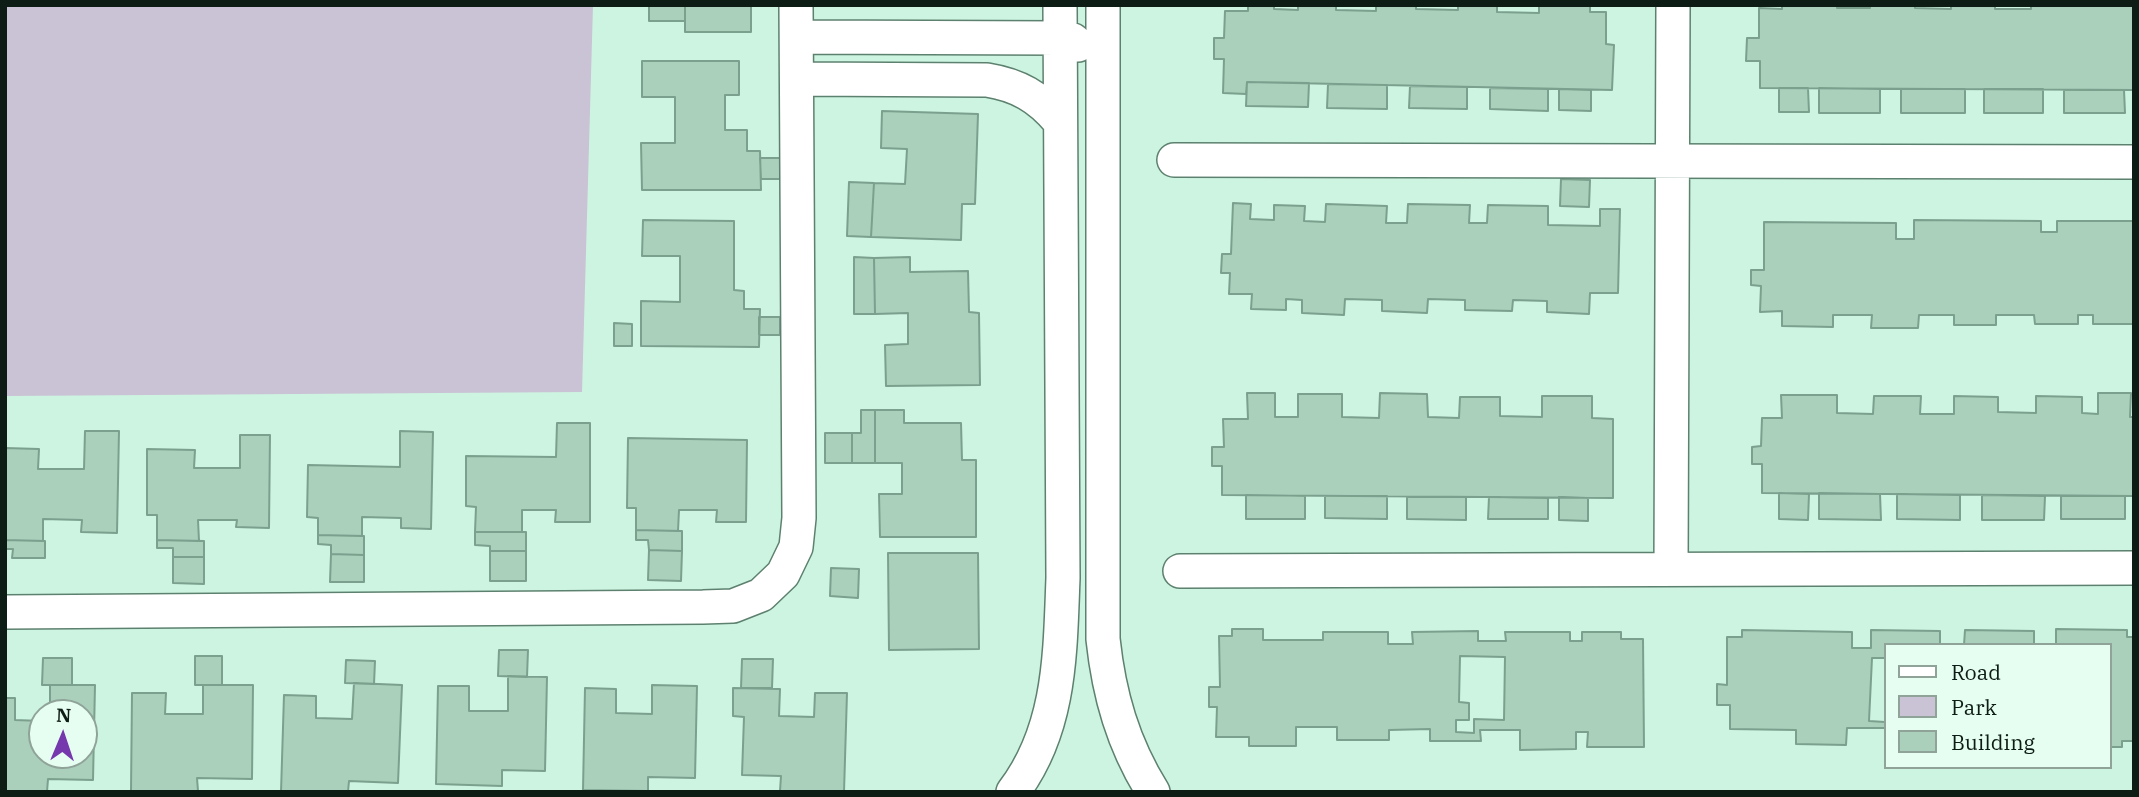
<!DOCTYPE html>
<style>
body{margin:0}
#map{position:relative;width:2139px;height:797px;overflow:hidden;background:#cdf4e0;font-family:"IBM Plex Serif",serif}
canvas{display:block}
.frame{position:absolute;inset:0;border:7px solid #0d1c15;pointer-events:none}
.legend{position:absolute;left:1884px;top:643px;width:228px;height:126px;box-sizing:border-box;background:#e6fdf1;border:2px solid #8fa399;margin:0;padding:9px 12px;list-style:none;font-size:21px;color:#0d1c15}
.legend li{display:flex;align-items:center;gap:14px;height:35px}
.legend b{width:35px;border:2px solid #8fa399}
.north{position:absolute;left:28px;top:699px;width:70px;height:70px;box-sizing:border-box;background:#e6fdf1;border:2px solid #8fa399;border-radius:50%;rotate:2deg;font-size:19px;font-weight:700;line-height:28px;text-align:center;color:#0d1c15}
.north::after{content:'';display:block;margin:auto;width:24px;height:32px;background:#7638ad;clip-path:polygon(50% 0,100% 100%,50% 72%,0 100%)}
</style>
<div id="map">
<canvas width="2139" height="797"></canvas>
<div class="frame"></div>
<ul class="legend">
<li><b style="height:9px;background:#fff"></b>Road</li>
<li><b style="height:19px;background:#cac2d5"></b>Park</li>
<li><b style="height:19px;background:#aad0bc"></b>Building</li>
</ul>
<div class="north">N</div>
</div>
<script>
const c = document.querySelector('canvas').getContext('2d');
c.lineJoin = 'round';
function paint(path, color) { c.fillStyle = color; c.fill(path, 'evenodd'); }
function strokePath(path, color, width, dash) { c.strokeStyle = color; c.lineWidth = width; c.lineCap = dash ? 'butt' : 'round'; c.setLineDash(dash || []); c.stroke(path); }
paint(new Path2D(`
 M5,5H593L582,392L5,396Z`), '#cac2d5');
const building = new Path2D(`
 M649,5H685V21H649Z
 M685,5H751V32H685Z
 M1248,5H1274V9L1298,10V5H1336V10L1376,11V5H1416V9L1458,10V5H1497V12L1539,13V5H1590V12H1606V44L1614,45L1612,90L1247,82L1246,94L1223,93L1224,59H1214V38H1224L1225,11H1248Z
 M1782,5H1837V8H1870V5H1915V8L1951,9V5H1995V9H2031V5H2134V90L1760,88V61H1746L1747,38H1759V8L1782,9Z
 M642,61H739V95H725V130H747V151H760L761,190H642L641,143H675V97H642Z
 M1247,82L1309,83L1308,107L1246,106Z
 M1328,84L1387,85V109L1327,108Z
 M1410,86L1467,87V109L1409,108Z
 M1490,88L1548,89V111L1490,109Z
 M1779,88H1808L1809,112H1779Z
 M1819,88L1880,89V113H1819Z
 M1559,89L1591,90V111L1559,110Z
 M1901,89H1965V113H1901Z
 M1984,89H2043V113H1984Z
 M2064,90H2124L2125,113H2064Z
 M882,111L978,114L975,204H962L961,240L871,237L874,183L905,184L907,149L881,148Z
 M760,158H780V179H761Z
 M1561,179L1590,180L1589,207L1560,206Z
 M849,182L874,183L871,237L847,236Z
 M1233,203L1251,204L1250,219L1274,220V205L1305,206L1304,221L1325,222L1326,204L1387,206L1386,223H1407L1408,204L1470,205L1469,223H1487L1488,205L1548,206V225L1600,226V209H1620L1618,293H1590L1589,314L1547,312V301L1513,300L1512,311L1465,310V300L1428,299L1427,313L1382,311V300L1345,299L1344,315L1302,313V300L1286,299V310L1251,309L1252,294H1229L1230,273H1221L1222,254H1231Z
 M643,220L734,221V290L744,291V309H760L759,347L641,346V301L680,302V256H642Z
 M1914,220L2041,221V232H2057V221H2134V324H2093V315H2078V324H2035L2034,315H1996V325H1954V315H1919L1918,328H1871L1872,315H1833V327L1782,326V311L1760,312L1761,286L1751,285V270H1764V222L1896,223V239H1914Z
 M854,257L874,258L875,314H854Z
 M910,257V272L968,271L969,312L979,313L980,385L886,386L885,345L908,344V313L875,314L874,258Z
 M759,317H780V335H759Z
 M614,323L632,324V346H614Z
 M1247,393H1275V417H1298V394H1342V417L1379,418L1380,393L1427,394L1428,417L1459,418L1460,397H1500V416L1542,417V396H1592V418L1613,419V498L1222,495V466H1212V447H1224L1223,419H1248Z
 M2098,393H2131L2130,417H2134V496L1762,493V464H1752V447L1761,446L1762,418H1782L1781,395H1837V413L1873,414L1874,396H1921L1920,414H1954V396L1998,397V412L2036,413V396L2082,397V413L2098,414Z
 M861,410H875V463H852V433H861Z
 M875,410H904V423H961L962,460H976V537H880L879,494H902V463H875Z
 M557,423H590V522H555L556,510H522V532H475L476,507L466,506V456L556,457Z
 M85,431H119L117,533L81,532L82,520L43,519V541L5,540V448L39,449L38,469H84Z
 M400,431L433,432L431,529L401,528V518L362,517V536L318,535V518L307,517L308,465L400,467Z
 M825,433H852V463H825Z
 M240,435H270L269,528L236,527L237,520H198L199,541L157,540V515H147V449L195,450L194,468H240Z
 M628,438L747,440L746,522H716L717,510H679L678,531L636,530V508H627Z
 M1779,493L1809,494L1808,520L1779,519Z
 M1819,493L1880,494L1881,520L1819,519Z
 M1897,494L1960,495V520L1897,519Z
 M1246,495L1305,496V519H1246Z
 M1982,495L2045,496L2044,520H1982Z
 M1325,496H1387V519L1325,518Z
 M2061,496H2125V519H2061Z
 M1407,497H1466V520L1407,519Z
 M1489,497L1548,498V519H1488Z
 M1559,497L1588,498V521L1559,520Z
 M636,530L682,531V551L649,550L648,540H636Z
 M475,532H526V551H490V546L475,545Z
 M318,535L364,536V555L331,554V545L318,544Z
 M5,540L45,541V558H12L13,549H5Z
 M157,540L204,541V557H173V548H157Z
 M649,550L682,551L681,581L648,580Z
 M490,551H526V581H490Z
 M888,553H978L979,649L889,650Z
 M331,554L364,555V582H330Z
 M173,557H204V584L173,583Z
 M831,568L859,569L858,598L830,596Z
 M1232,629H1263V640H1323V632H1388V644H1413L1412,632L1478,631V641H1506L1505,632H1570V641H1582V632H1621V639H1643L1644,747H1587L1588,732H1576V749L1520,750V730H1480L1481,741H1430V729L1389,730V740H1337V727H1296V746H1249V737H1216L1217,707H1209V687H1220L1219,636H1232ZM1460,656L1505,657L1504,720L1474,719V733L1456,732V720H1469V703L1459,702Z
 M2056,629L2127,630V637H2134V741H2122V747H2109V645H2056Z
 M1742,630L1852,632V648H1871V630L1940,631V645H1885V658H1872L1869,721L1885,722V728H1847L1846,745L1796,744V730L1730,729V705H1717V684L1727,685V637H1742Z
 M1965,630L2034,631V645H1964Z
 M499,650H528L527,677L498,676Z
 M195,656H222V685H195Z
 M43,658H72V685H42Z
 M742,659H773L772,688H741Z
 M346,660L375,661L374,684L345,683Z
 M508,676L547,677L545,771L502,770V786L436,784L438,686H469V711H508Z
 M354,683L402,685L398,783L349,781L348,792H281L284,695L316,696V718L352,719Z
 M50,685H95L93,780L48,779L47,792H5V698H15V720L42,721V755H84V713H50Z
 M203,685H253L252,779L197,778L198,791H131L132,693H166L165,714H203Z
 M652,685L697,686L695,778L648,777V791L583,790L585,688L616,689V713L652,714Z
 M733,688L780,689L779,716L814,717L815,693H847L844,792L780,791L781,776L742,775L744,717L733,716Z`);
paint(building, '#aad0bc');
strokePath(building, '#7ba08d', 2);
const minor = new Path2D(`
 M1103,5V639C1109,695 1123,744 1153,792
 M797,37L1060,38L1073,40L1078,45
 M797,79L987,80C1018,85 1039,97 1059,121
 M1174,160L2134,162
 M1671,569L1673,5
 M1180,571L2134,568
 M5,612L703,607L733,606L761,595L783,574L796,547L799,518L796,5
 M1013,792C1061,729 1060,653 1063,578L1060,5`);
strokePath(minor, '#5d816f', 36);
strokePath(minor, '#fff', 33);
</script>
